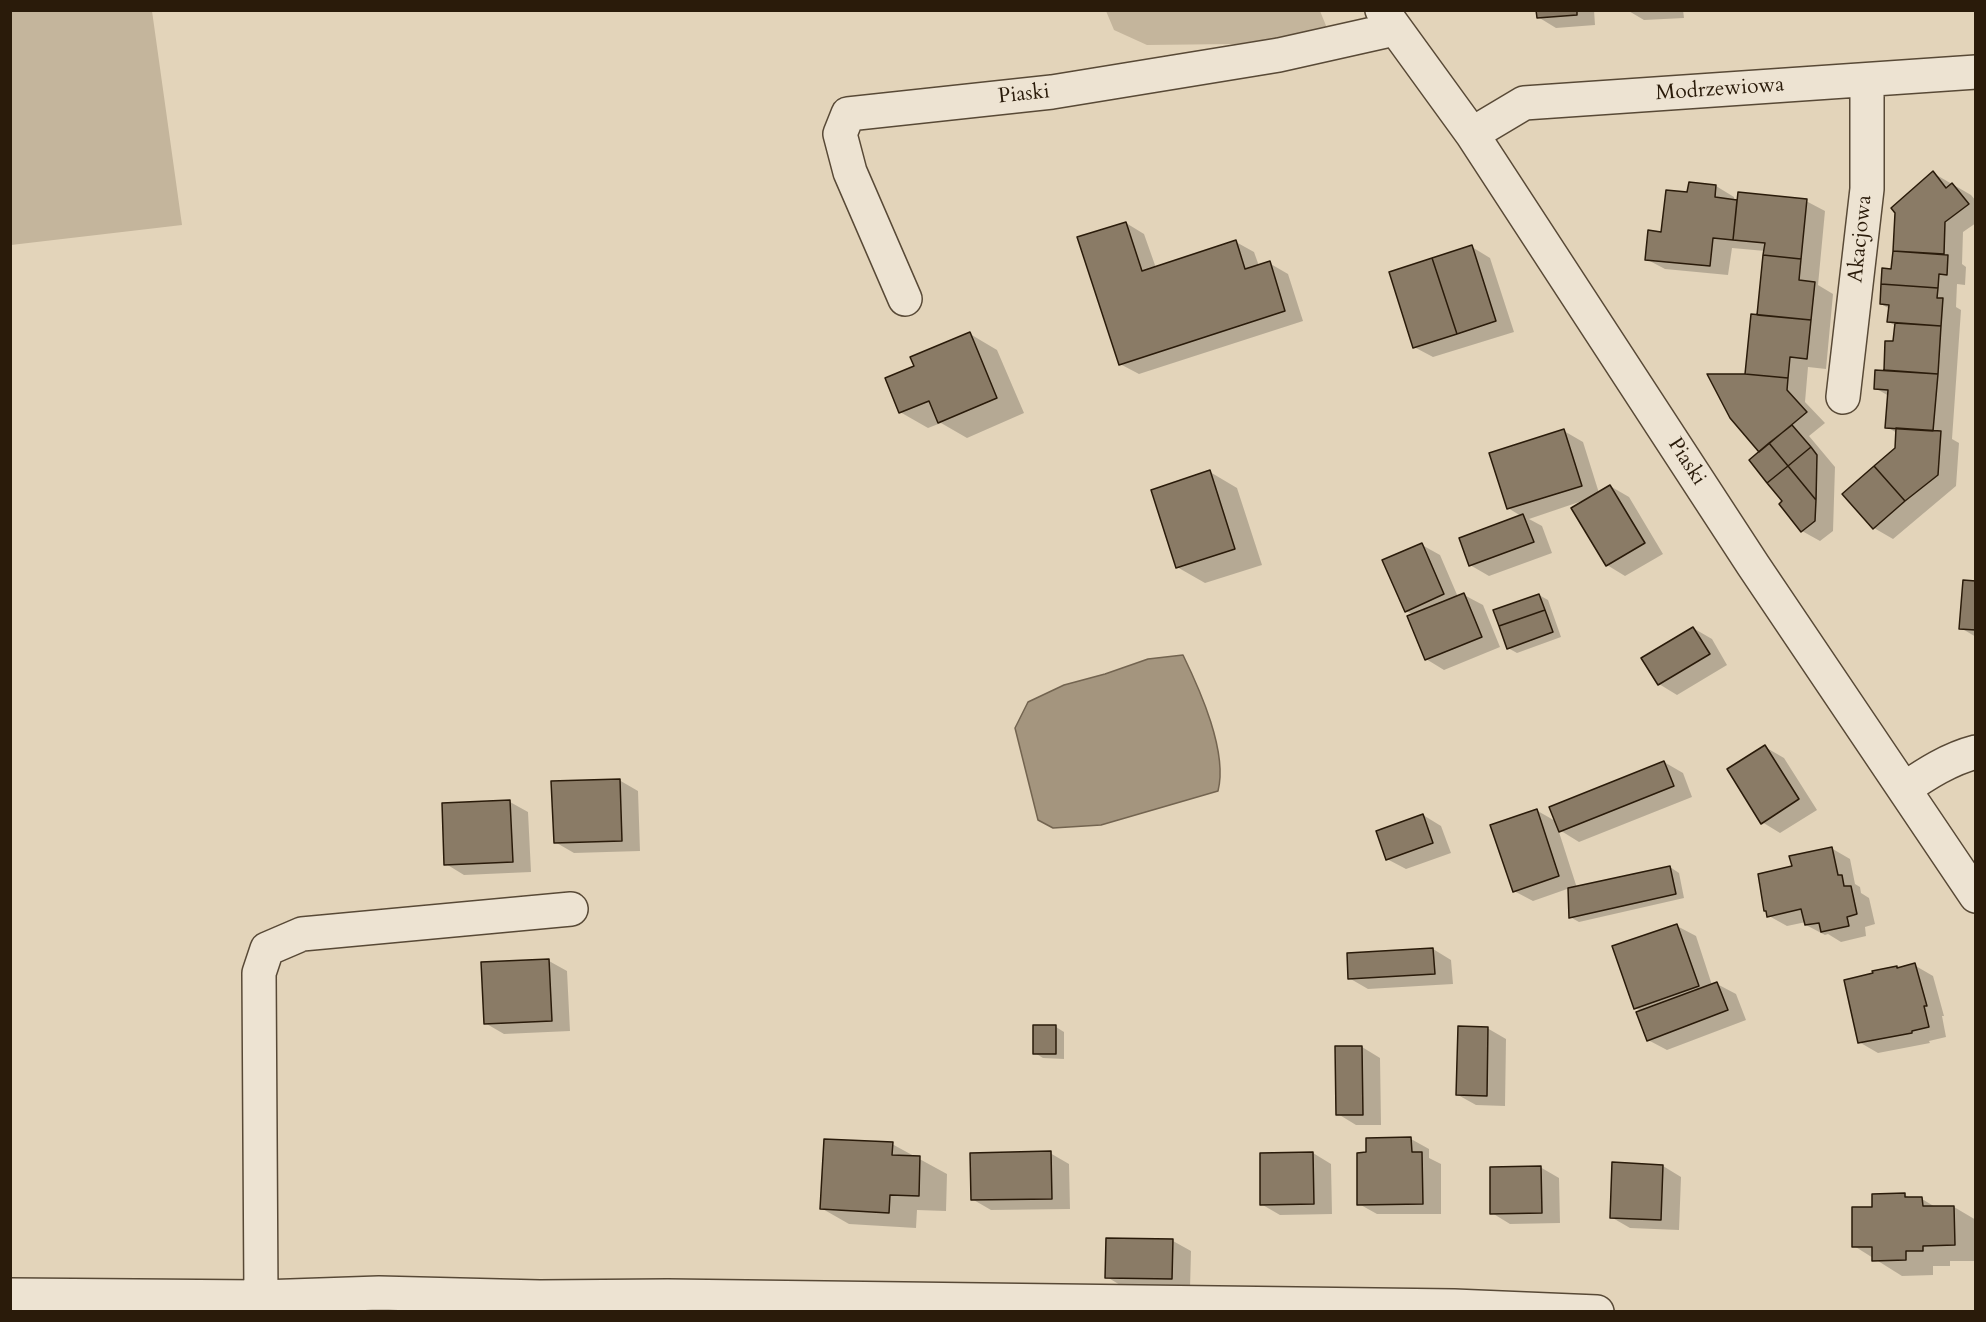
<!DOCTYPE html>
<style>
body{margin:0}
#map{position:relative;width:1986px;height:1322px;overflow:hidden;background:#e3d4ba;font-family:Cardo,serif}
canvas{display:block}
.frame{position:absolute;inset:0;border:12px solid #2a1b0a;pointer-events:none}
</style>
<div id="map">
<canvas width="1986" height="1322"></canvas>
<div class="frame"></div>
</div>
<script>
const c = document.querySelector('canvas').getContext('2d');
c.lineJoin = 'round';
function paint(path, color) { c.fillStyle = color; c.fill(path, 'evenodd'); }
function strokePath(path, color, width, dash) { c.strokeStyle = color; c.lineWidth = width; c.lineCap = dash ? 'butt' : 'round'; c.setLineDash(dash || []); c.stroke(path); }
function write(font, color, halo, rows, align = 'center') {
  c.font = font + ' Cardo,serif'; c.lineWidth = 6; c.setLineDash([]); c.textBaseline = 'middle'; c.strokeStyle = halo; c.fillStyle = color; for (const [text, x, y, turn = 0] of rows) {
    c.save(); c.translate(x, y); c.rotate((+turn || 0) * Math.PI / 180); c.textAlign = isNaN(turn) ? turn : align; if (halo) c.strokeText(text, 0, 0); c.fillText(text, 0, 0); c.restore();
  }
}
paint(new Path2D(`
 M10,11H152L182,225L11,245Z
 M1106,11H1320L1327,28L1292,36L1235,44L1147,45L1114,30Z`), '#c4b59c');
const water = new Path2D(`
 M1183,655C1200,690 1228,752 1218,791L1101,825L1053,828L1038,820L1015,728L1028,702L1064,685L1105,674L1148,659Z`);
paint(water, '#a4957e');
strokePath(water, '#736450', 1.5);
paint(new Path2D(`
 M1537,10H1594L1595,25L1556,28L1538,17Z
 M1627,10H1683L1684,18L1644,20Z
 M1728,10H1758L1731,12Z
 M1933,173L1971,195L1976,201V223L1963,232L1962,264L1966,267L1965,285L1957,284L1956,307L1961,310L1952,439L1959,443L1956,486L1893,539L1874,528L1844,494L1897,449V433L1887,427L1889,396L1875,388L1885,371L1887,342L1895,343L1896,326L1889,322L1890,309L1881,304L1893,270L1897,212Z
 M1716,186L1734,197V201H1806L1825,211L1818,285L1833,294L1826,369L1808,367L1805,402L1825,423L1809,436L1835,467L1833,531L1820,541L1802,531L1784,502L1761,452L1746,375L1759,317L1765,251L1732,248L1728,275L1665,269L1646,259L1689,194Z
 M1126,223L1144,234L1156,268L1236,242L1254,252L1259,266L1269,263L1288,274L1303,321L1139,374L1120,364Z
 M1472,247L1490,258L1514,332L1433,357L1414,347Z
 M970,334L997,350L1024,413L967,438L941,423L928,428L900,412L916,367Z
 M1564,431L1583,442L1599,493L1610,486L1629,497L1663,554L1625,576L1607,565L1582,501L1529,519L1542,526L1552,553L1489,576L1470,565L1521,516L1508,508Z
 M1210,472L1237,488L1262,565L1205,583L1177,567Z
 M1422,545L1440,555L1458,597L1464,595L1483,605L1500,647L1444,670L1426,659L1414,615L1406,611Z
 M1976,583V637L1961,628Z
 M1539,595L1548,600L1561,637L1517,653L1508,648Z
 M1693,628L1712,639L1727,665L1677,695L1659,684Z
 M1765,747L1784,758L1817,810L1780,833L1762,822Z
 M1664,762L1683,773L1692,797L1579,842L1558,829L1577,888L1670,867L1679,873L1684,898L1579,922L1570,917V888L1533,901L1514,891L1536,810L1557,822Z
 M619,780L638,791L640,851L574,853L555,842Z
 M510,802L528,812L531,872L464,875L446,864Z
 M1423,815L1441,826L1451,853L1406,869L1387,859Z
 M1831,848L1850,859L1855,884L1860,887L1861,893L1869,898L1875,924L1865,927L1866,936L1841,942L1828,934L1825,935L1806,925V922L1787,926L1769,916L1794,867Z
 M1677,926L1696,936L1712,985L1717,984L1736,994L1746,1020L1667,1050L1648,1040L1642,1012L1635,1007Z
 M1433,949L1451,960L1453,984L1368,989L1349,978Z
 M549,961L567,971L570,1031L504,1034L485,1023Z
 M1914,965L1933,976L1944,1016H1942L1946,1037L1929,1041L1930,1043L1878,1053L1859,1042L1897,967L1899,969Z
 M1056,1027L1064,1032V1059L1043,1058L1035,1053Z
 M1487,1028L1506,1039L1505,1106L1476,1105L1458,1095Z
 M1362,1047L1380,1058L1381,1125H1356L1338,1114Z
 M1411,1139L1429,1149V1158L1441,1164V1214H1377L1359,1204L1367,1154Z
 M892,1144L947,1174L946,1211L917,1210L916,1228L849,1224L821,1208Z
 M1050,1153L1069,1164L1070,1209L991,1210L972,1199Z
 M1313,1153L1331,1164L1332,1214L1280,1215L1261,1204Z
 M1663,1166L1681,1177L1679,1230L1630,1228L1611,1217Z
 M1540,1167L1559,1178L1560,1223L1510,1224L1492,1213Z
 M1905,1195L1912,1199H1922L1937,1208L1954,1207L1976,1220V1261H1950V1266H1933V1275L1902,1276L1854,1246L1873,1209Z
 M1173,1241L1191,1251L1190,1289L1125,1288L1107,1277Z`), '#0003');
const building = new Path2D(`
 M1536,10H1577V15L1537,18Z
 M1933,171L1946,188L1952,183L1969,204L1945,222L1944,254L1893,251L1895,213L1891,208Z
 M1689,182L1716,185L1715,197L1737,200L1733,240L1713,238L1710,266L1645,260L1648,230L1661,232L1666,190L1687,192Z
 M1738,192L1807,199L1801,259L1763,255L1765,243L1733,240Z
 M1126,222L1142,271L1236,240L1245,269L1270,261L1285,311L1119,365L1077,237Z
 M1472,245L1496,321L1457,334L1432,258Z
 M1893,251L1948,255L1947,275L1939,274L1938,288L1881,284L1882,268L1891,269Z
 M1763,255L1801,259L1799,280L1815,282L1811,320L1757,315Z
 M1432,258L1457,334L1413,348L1389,272Z
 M1881,284L1938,288L1937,298H1943L1941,326L1887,322L1889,305L1880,304Z
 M1751,314L1811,320L1807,359L1790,357L1788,378L1745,374Z
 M1895,323L1941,326L1938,374L1884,370L1885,341H1893Z
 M970,332L997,398L938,423L929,401L899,413L885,378L914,366L910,357Z
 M1875,370L1938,374L1933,431L1885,428L1888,390L1874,389Z
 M1707,374H1745L1788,378L1787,390L1807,412L1759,452L1730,418Z
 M1792,425L1811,447L1788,466L1769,443Z
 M1896,428L1941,431L1938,475L1905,501L1874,466L1895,448Z
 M1564,429L1582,486L1507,509L1489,453Z
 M1769,443L1788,466L1767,483L1749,460Z
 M1811,447L1817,455L1816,500L1788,466Z
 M1788,466L1816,500L1815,521L1801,532L1779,504L1782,501L1767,483Z
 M1874,466L1905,501L1873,529L1842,494Z
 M1210,470L1235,549L1176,568L1151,490Z
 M1610,485L1645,543L1606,566L1571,508Z
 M1523,514L1534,542L1469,566L1459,538Z
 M1422,543L1444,594L1405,612L1382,560Z
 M1963,580L1976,581V630L1959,629Z
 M1464,593L1482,637L1425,660L1407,616Z
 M1539,594L1545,610L1499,626L1493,610Z
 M1545,610L1553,632L1507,649L1499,626Z
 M1693,627L1710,654L1658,685L1641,658Z
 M1765,745L1799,799L1761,824L1727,769Z
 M1664,761L1674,786L1559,832L1549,807Z
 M620,779L622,841L554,843L551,781Z
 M510,800L513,862L444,865L442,803Z
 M1537,809L1559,876L1513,892L1490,825Z
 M1423,814L1433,843L1386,860L1376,831Z
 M1832,847L1838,875H1842L1844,886H1851L1857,914L1847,917L1849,926L1821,932L1819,923L1805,925L1801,909L1767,917L1766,911H1764L1758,874L1792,866L1789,856Z
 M1670,866L1676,894L1569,918L1568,888Z
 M1677,924L1699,986L1634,1009L1612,946Z
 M1433,948L1435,974L1348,979L1347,953Z
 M549,959L552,1021L484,1024L481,962Z
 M1915,963L1927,1006H1924L1929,1027L1912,1031V1033L1858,1043L1844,980L1873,973L1872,971L1897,966V968Z
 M1717,982L1728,1010L1647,1041L1636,1012Z
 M1033,1025H1056V1054H1033Z
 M1458,1026L1488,1027L1487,1096L1456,1095Z
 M1335,1046H1362L1363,1115H1336Z
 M1411,1137L1412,1152H1422L1423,1204L1357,1205V1153L1366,1152V1138Z
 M824,1139L893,1142L892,1155L920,1156L919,1196L890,1195L889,1213L820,1209Z
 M1051,1151L1052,1199L971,1200L970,1153Z
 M1313,1152L1314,1204L1260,1205V1153Z
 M1612,1162L1663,1165L1661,1220L1610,1218Z
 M1541,1166L1542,1213L1490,1214V1167Z
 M1905,1193V1197H1922L1923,1206H1954L1955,1245L1923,1246V1251H1906V1260L1872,1261V1247H1852V1207H1872V1194Z
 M1106,1238L1173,1239L1172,1279L1105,1278Z`);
paint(building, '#8a7b66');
strokePath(building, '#2a1b0a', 1.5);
const minor = new Path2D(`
 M1382,10L1472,134L1753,565L1976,896
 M1472,134L1524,103L1976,72
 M905,299L850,172L840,134L848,114L1052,92L1279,55L1395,29
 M1843,397L1867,189V80
 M1904,789C1926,774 1949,759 1976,752
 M10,1295L261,1297L379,1293L540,1297L668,1296L1454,1306L1597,1312
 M249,1312L261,1297L259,973L267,949L302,934L571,909`);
strokePath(minor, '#584936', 36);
strokePath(minor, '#ede3d2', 33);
write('21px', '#2a1b0a', '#ede3d2', [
 ["Modrzewiowa",1720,90,-4],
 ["Piaski",1024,95,-6],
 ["Akacjowa",1861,239,-84],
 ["Piaski",1686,462,57]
]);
</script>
